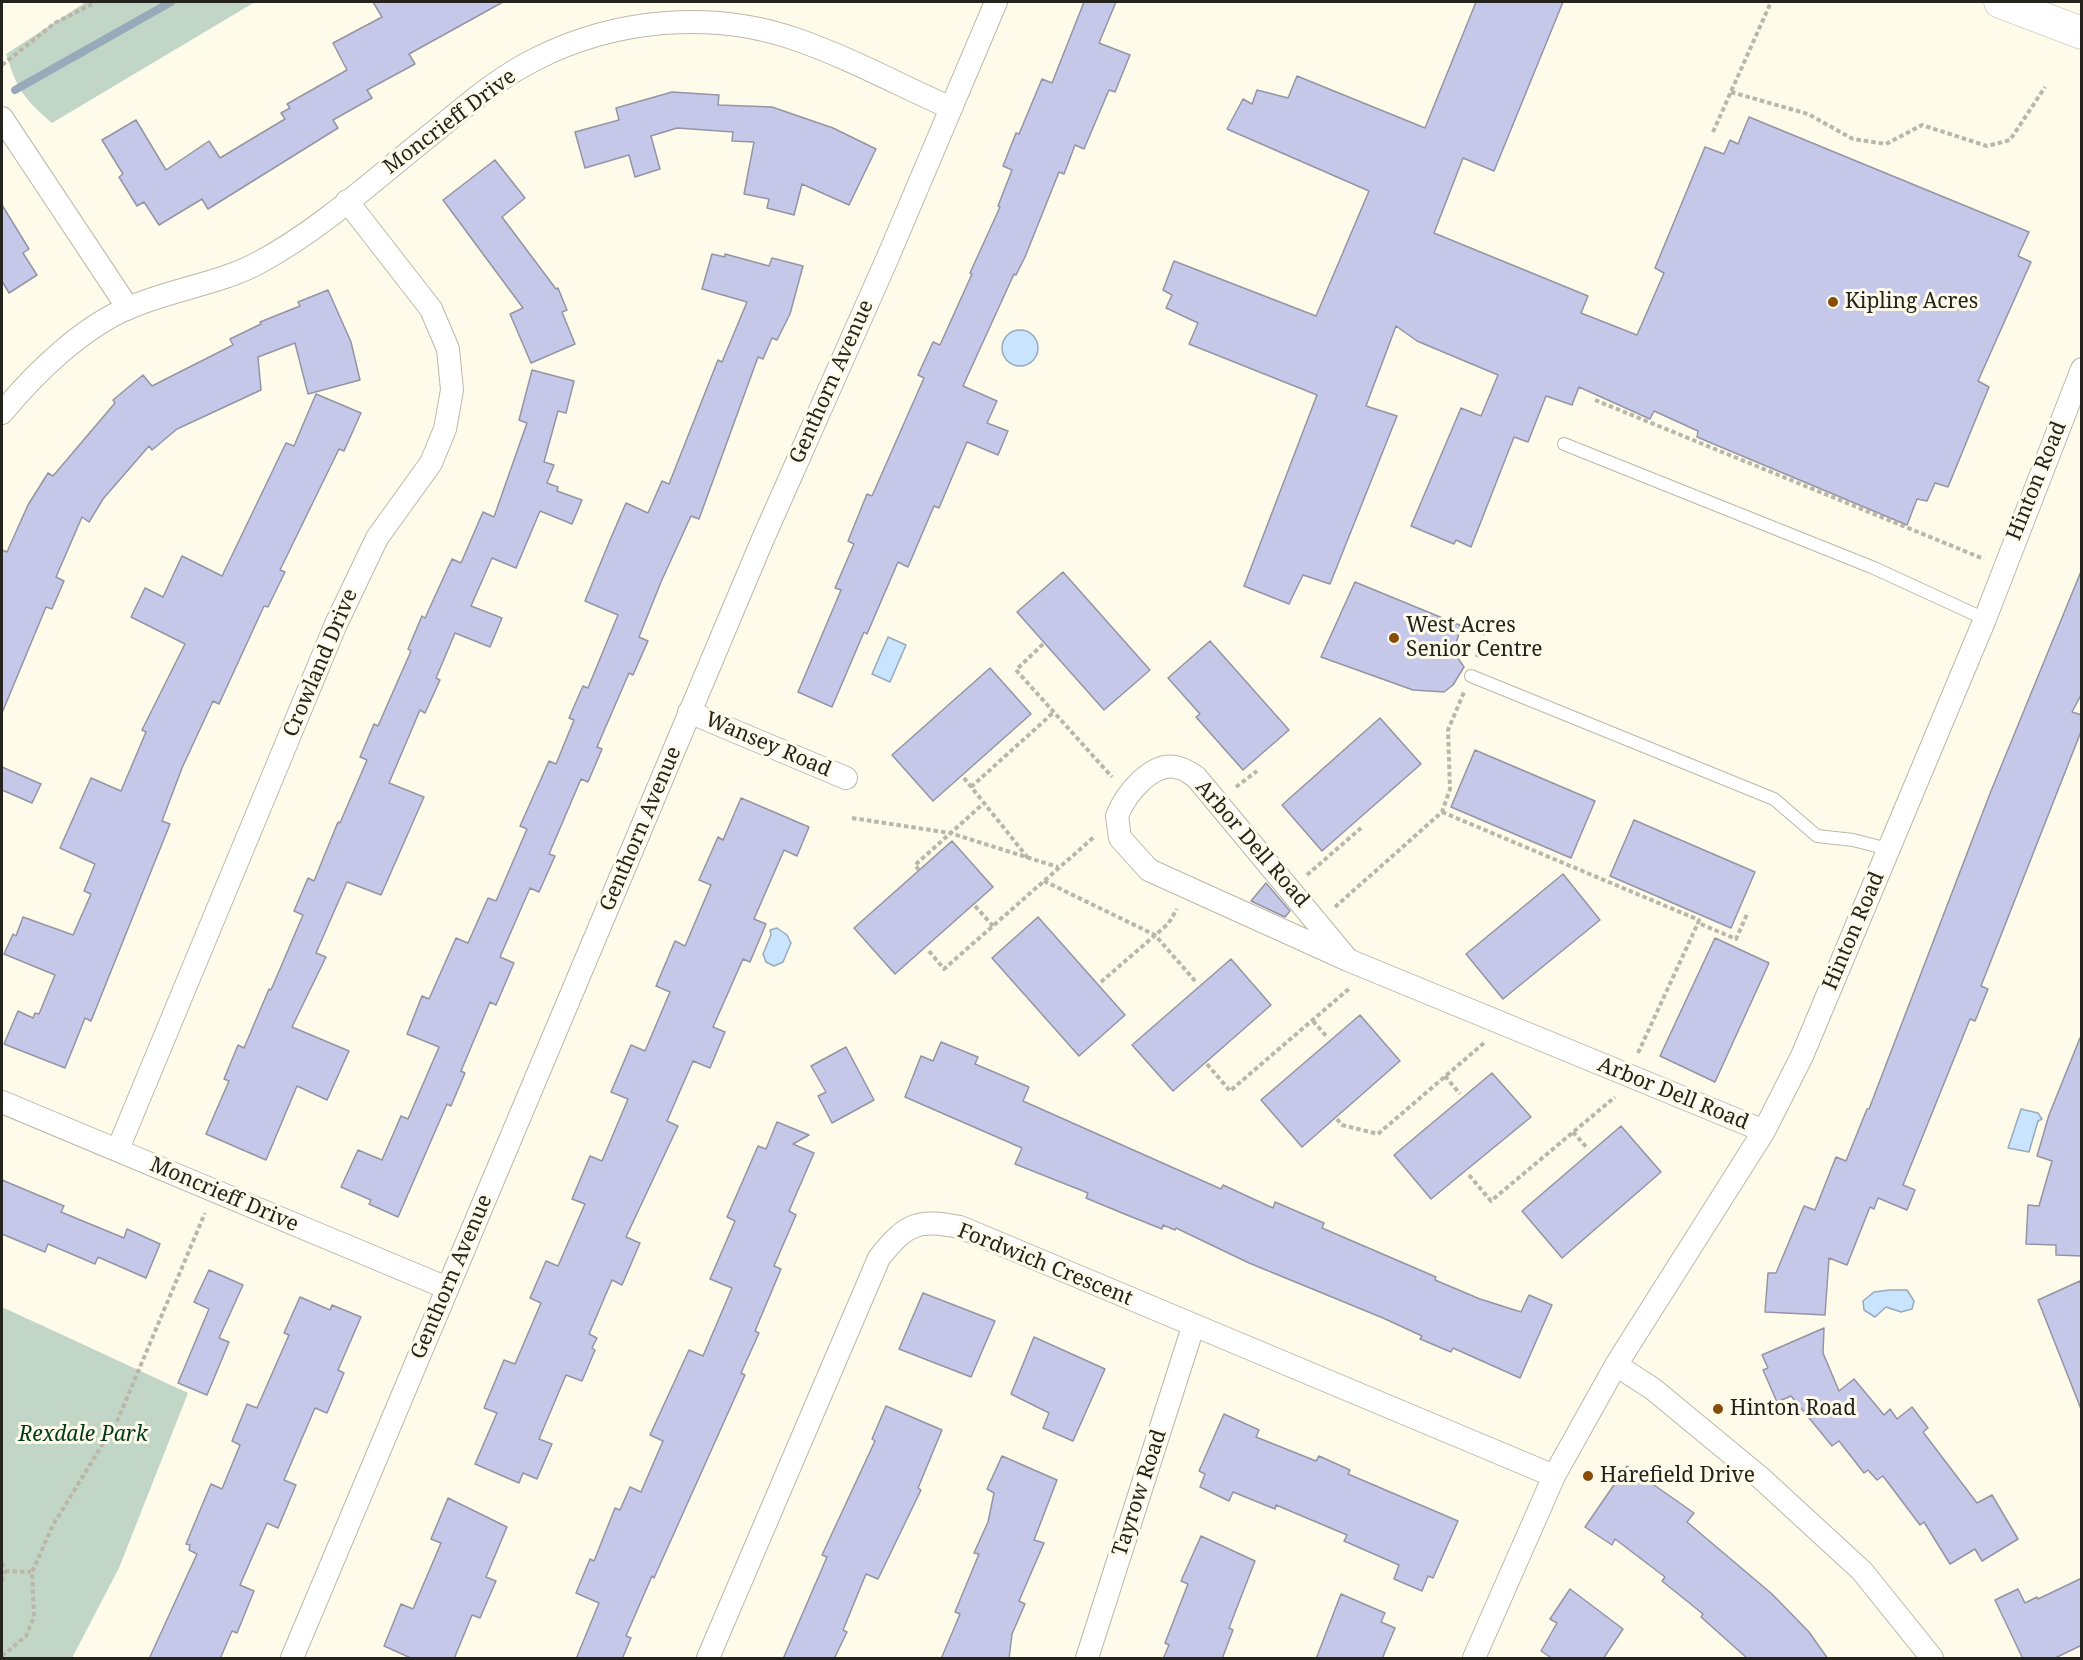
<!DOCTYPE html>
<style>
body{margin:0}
#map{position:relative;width:2083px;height:1660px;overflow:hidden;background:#fffbea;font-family:"Noto Serif",serif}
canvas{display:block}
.frame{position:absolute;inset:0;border:3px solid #25231d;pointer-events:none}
</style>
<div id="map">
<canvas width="2083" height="1660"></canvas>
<div class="frame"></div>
</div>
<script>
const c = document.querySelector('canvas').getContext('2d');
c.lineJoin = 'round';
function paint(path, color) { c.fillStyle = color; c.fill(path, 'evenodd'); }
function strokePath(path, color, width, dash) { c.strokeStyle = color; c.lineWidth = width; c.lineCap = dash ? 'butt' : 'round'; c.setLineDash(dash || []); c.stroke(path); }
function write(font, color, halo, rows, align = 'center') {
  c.font = font + ' "Noto Serif",serif'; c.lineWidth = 6; c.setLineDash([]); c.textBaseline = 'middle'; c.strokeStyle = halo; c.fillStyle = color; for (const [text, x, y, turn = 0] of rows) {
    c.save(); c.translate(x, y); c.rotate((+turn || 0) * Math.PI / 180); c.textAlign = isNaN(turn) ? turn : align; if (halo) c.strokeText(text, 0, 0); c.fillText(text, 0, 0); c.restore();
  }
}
paint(new Path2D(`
 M86,2H255L52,123C24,99 17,89 6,54Z
 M2,1307L188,1393L119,1568L72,1658H2Z`), '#c1d6c6');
const water = new Path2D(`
 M1002 348a18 18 0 1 1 36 0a18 18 0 1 1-36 0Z
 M888,637L906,645L890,682L872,674Z
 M777,928L787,935L791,943L783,962L774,966L766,962L763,954L771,935L770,930Z
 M2021,1109L2038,1113L2042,1119L2038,1121L2029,1152L2008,1148Z
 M1890,1290H1907L1914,1301L1912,1309L1901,1312L1886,1307L1875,1317L1864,1310L1863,1301L1874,1292Z`);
paint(water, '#c8e4fe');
strokePath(water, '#97aaba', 1.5);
strokePath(new Path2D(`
 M15,90L171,2`), '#97aaba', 8);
const building = new Path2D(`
 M373,2H503L409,54L415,64L367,90L372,98L333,120L338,128L208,209L202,199L159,225L144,202L137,206L119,177L123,174L102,140L136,120L166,170L209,141L220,158L285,119L281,113L290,108L287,104L347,70L333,43L382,17Z
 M1084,2H1116L1099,43L1130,55L1115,92L1109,90L1084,149L1075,145L1064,174L1059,172L1025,257L1016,275L1014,274L963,386L997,401L987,423L1008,431L998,455L967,442L939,508L934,506L908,567L898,562L867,634L864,632L832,707L798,692L841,590L835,588L854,544L848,541L867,494L872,496L924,378L918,375L933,342L940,345L972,274L970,273L1000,207L998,206L1012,170L1003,166L1016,133L1019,134L1042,79L1052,83Z
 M1476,2H1563L1494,171L1463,158L1434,233L1588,296L1581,313L1637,335L1664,273L1655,268L1705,147L1724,154L1730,140L1738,144L1749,117L2029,232L2018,256L2031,262L1978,381L1989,387L1948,487L1935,483L1927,501L1917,499L1907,525L1697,437L1698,431L1654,411L1650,419L1579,387L1572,405L1546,396L1528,442L1514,437L1471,547L1456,540L1454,544L1411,526L1461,408L1481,416L1498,375L1417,341L1396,326L1366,406L1397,416L1330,584L1303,575L1289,604L1244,586L1317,395L1189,344L1198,323L1166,308L1172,295L1163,290L1174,261L1316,316L1369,191L1227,129L1243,99L1252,104L1257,90L1288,98L1297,76L1425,128Z
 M672,92L719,95L718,105L772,107L833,128L876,149L849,205L802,184L794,215L767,208L769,199L744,194L754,142L732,141L733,132L677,128L651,136L660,169L635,177L629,155L585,168L575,132L619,120L616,108Z
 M495,160L525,198L502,217L556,289L558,288L567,310L562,312L575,344L531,363L510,314L523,308L443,200Z
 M2,205L29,249L23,253L37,275L9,293L2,281Z
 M712,254L725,257V254L769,266L772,258L803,266L790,314L777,340L772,338L763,359L758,357L699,519L691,516L661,582L639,637L648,641L633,675L629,673L597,747L602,749L588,782L581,779L549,854L555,856L539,892L530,888L500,957L514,963L496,1005L490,1002L461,1071L465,1073L451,1106L447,1104L398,1217L369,1204L371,1200L341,1187L358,1150L382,1160L401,1116L408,1119L439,1047L407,1034L422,996L429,999L456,938L468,943L488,898L496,901L527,829L520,826L549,761L556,764L574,720L569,718L583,686L588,688L618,615L585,601L610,540L626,503L648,513L662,481L669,484L718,360L722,362L747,302L702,289Z
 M328,290L351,342L360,380L308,394L295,343L258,357L261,390L177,429L152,450L149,446L103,499L89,522L82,517L56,577L64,581L52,609L46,607L2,713V550L7,552L28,505L48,473L53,476L115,403L113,400L143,375L152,386L233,345L230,339L261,324L260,322L300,306L298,302Z
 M532,370L574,381L566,413L558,411L544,462L554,465L547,483L558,487L557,491L582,500L572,524L540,511L516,568L492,558L471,606L502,618L490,647L455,633L436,678L440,680L425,713L420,710L389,783L424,797L381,895L347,882L316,953L326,957L292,1027L349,1051L327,1100L297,1086L266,1160L206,1134L229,1081L224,1079L238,1045L244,1048L269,989L271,990L303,915L294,911L308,878L314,881L338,822L340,823L367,760L360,757L374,724L378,726L411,651L408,649L422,616L425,618L452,559L461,563L483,512L494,517L527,423L519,420Z
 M316,394L361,413L344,451L339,449L280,570L285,572L268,607L264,606L219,704L213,701L182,768L162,821L170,824L91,1021L85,1018L65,1068L4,1044L18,1011L33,1018L35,1013L39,1014L55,975L4,954L13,934L16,936L23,917L73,935L91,894L84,891L95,864L60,848L91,778L121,791L146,732L142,730L185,644L131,617L145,588L163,597L182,556L222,576L286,443L294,446Z
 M2082,569V693L2072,712L2082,715V729L1981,986L1988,989L1975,1021L1970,1019L1903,1185L1915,1190L1907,1210L1878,1198L1874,1209L1870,1207L1847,1265L1829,1258L1825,1315L1765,1312L1768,1273H1776L1804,1206L1815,1210L1836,1157L1846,1161L1867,1109H1869L1991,791Z
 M1063,572L1150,670L1104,710L1017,612Z
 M1355,582L1462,626L1453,651L1464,667L1453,685L1444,692L1413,690L1321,657Z
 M1210,641L1289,730L1243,770L1196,717L1200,714L1168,678Z
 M990,668L1031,714L933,801L892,755Z
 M1380,718L1421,764L1322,851L1282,805Z
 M1475,750L1595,801L1571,858L1451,807Z
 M2,767L41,784L32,803L2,790Z
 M741,798L809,827L797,856L784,850L754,919L766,924L750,962L743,959L713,1027L725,1032L710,1068L693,1061L667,1121L678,1126L626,1237L640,1243L622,1285L612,1280L589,1334L597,1338L592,1348L595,1350L582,1381L566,1375L539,1439L552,1444L537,1479L523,1473L519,1483L475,1464L497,1413L484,1408L504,1360L515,1364L541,1303L530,1298L546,1261L558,1266L585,1204L572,1199L590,1156L602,1161L628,1099L611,1092L631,1045L645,1051L670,992L656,986L675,941L685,946L711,885L699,880L718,837L723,840Z
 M1634,820L1755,872L1731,928L1610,876Z
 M952,841L993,887L895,974L854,928Z
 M1563,874L1600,920L1503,999L1466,954Z
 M1266,883L1290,911L1285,917L1251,901Z
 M1038,917L1125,1015L1079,1056L992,958Z
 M1715,938L1769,963L1715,1082L1660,1056Z
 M1231,959L1271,1005L1173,1091L1132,1045Z
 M1360,1015L1400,1061L1302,1147L1261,1100Z
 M2080,1038L2082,1039V1256L2056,1255V1245L2026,1244L2028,1205L2039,1206L2052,1161L2037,1156L2049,1115Z
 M941,1042L978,1057L975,1064L1029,1087L1023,1101L1221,1189L1223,1185L1273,1208L1275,1202L1324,1223L1322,1228L1436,1277L1435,1280L1480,1299L1521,1312L1529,1295L1552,1305L1520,1378L1453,1348L1451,1352L1420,1339L1422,1336L1383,1318L1249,1263L1176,1228L1175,1230L1163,1225L1162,1229L1122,1213L1086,1198L1088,1193L1015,1164L1022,1148L905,1097L921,1056L933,1061Z
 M846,1047L874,1100L832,1123L818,1096L826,1092L811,1066Z
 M1492,1073L1531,1117L1431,1199L1394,1155Z
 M777,1122L809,1135L793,1144L814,1153L789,1211L796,1215L774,1266L781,1269L755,1331L759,1333L741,1373L745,1375L654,1578L652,1576L626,1636L631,1638L622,1659H576L599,1603L576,1593L590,1559L594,1561L615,1508L620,1510L630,1487L641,1492L663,1441L650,1435L689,1350L703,1356L732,1288L710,1279L735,1221L727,1217L758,1146L766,1149Z
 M1621,1126L1661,1172L1562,1258L1522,1211Z
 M2,1180L64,1206L61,1212L124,1238L127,1229L160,1244L146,1278L98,1257L95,1264L48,1244L45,1252L2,1234Z
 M209,1270L243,1285L219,1338L229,1342L207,1395L178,1383L209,1309L194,1302Z
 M2080,1281L2082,1285L2081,1409L2038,1300Z
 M923,1293L995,1321L971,1377L899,1349Z
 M300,1297L330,1310L332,1305L361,1317L338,1370L344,1373L327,1413L315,1408L284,1480L296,1485L278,1528L267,1523L240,1585L254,1591L237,1633L232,1631L220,1659H149L197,1554L189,1550L190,1545L186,1544L211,1484L222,1489L240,1445L232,1441L247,1404L257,1408L289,1335L284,1333Z
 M1824,1328L1823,1353L1839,1391L1854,1379L1884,1415L1890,1409L1897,1419L1912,1407L1928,1428L1923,1432L1977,1503L1992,1495L2018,1539L1982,1561L1975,1549L1950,1564L1924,1522L1920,1525L1883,1476L1877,1480L1868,1470L1864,1473L1839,1441L1832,1446L1791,1396L1777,1402L1763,1370L1768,1368L1762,1355Z
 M1034,1337L1105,1369L1073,1441L1043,1428L1049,1413L1011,1394Z
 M886,1406L942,1430L918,1488L921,1490L878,1579L866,1574L843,1630L847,1632L834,1659H783L827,1557L822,1555L875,1441L872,1439Z
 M1224,1414L1259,1430L1256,1437L1316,1461L1319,1456L1350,1470L1348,1474L1458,1521L1433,1578L1428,1576L1422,1591L1394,1579L1399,1565L1344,1541L1347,1535L1276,1505L1275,1509L1233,1492L1229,1501L1200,1487L1205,1474L1199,1471Z
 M1002,1456L1057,1480L1034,1540L1044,1543L1019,1601L1025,1604L1012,1634L1009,1659H941L960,1614L955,1612L979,1554L974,1553L988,1522L994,1493L987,1489Z
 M1627,1466L1694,1513L1687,1522L1772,1594L1809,1632L1828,1659H1748L1701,1617L1703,1614L1662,1581L1665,1577L1615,1539L1612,1545L1585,1527Z
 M448,1498L507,1527L486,1577L496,1581L480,1618L472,1615L454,1659H413L384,1646L401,1604L413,1609L441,1543L431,1539Z
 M1201,1536L1255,1561L1229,1628L1233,1630L1222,1659H1163L1169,1645L1165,1643L1188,1584L1181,1581Z
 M2082,1578V1645L2053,1659H2023L1995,1600L2018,1589L2025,1603L2037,1597L2038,1599Z
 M1570,1589L1623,1629L1603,1659H1553L1541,1651L1557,1623L1550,1619Z
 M1341,1594L1385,1613L1381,1622L1395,1628L1382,1659H1316Z`);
paint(building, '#c5c8e9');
strokePath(building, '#9495a4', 1.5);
const lane = new Path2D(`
 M1564,444L1874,568L1985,619
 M1471,676L1774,799L1817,836L1853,840L1888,849`);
const street = new Path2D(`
 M2,118L128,308
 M2,413C34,374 83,326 131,307C172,289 220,284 260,262C323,228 378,176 434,132C466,106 499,77 536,59C614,19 712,10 795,39C848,57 899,85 949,107
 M689,712L846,778
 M1348,960L1196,777C1191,774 1185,769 1179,768C1153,759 1125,795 1117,816L1120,838L1149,870L1348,960L1764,1131
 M2,1102L447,1288
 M118,1149L336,624L377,538L431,463L445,429L452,390L448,349L431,309L347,201
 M1616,1365L1653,1389L1762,1479L1862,1571L1932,1658
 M292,1658L762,541L888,257L996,2
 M708,1658L879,1258C907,1223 917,1219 960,1227L1554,1476
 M1087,1658L1193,1327
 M1474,1658L1554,1476L1616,1365L1764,1131L1802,1056L1985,619L2082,369`);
const secondary = new Path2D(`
 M2000,2L2082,33`);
strokePath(lane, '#bcb8a8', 14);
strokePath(street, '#bcb8a8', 24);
strokePath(secondary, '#bcb8a8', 33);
strokePath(new Path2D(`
 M2,65L55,23L96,2
 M1731,92L1808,114L1853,139L1886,144L1922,125L1987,146L2010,140L2045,87
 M1713,132L1771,2
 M1595,400L1984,559
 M1043,644L1016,670L1112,777
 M1477,657L1485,626
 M964,778L1028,858
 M971,787L1054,712
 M1236,787L1257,771
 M1442,812L1699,920L1698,923L1736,939L1748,912
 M852,818L950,833L1058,867
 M919,870L915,865L984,803
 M1307,875L1361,828
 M1044,881L1155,935L1196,982
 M975,906L993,926
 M1335,907L1442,812L1450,789L1448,730L1464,692
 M929,951L944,969L1094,837
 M1101,982L1168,924L1177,909
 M1313,1021L1328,1038
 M1638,1053L1698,923
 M1207,1064L1230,1091L1351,987
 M1445,1076L1460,1094
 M1337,1119L1342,1125L1378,1134L1484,1043
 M1573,1132L1588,1149
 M1469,1175L1491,1201L1615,1097
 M2,1563L5,1571L2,1582
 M5,1571L31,1572
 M2,1656L26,1636L34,1617L32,1572L53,1525L118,1419L205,1213`), '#bab7a9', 4, [4.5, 3]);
strokePath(lane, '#fff', 12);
strokePath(street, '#fff', 22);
strokePath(secondary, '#fff', 32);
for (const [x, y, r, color] of [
 [1833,302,6,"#894d0a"],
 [1394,638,6,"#894d0a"],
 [1718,1409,6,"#894d0a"],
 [1588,1476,6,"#894d0a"]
]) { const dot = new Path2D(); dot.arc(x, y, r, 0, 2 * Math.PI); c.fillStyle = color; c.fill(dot); strokePath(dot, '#fffbea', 2); }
write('21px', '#25231d', '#fffbea', [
 ["Moncrieff Drive",450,122,-37],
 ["Genthorn Avenue",832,382,-66],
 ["Hinton Road",2037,481,-68],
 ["Crowland Drive",321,663,-67],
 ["Wansey Road",768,745,23],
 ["Genthorn Avenue",641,829,-67],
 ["Arbor Dell Road",1252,844,49],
 ["Hinton Road",1854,931,-67],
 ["Arbor Dell Road",1673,1094,22],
 ["Moncrieff Drive",224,1195,23],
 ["Fordwich Crescent",1045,1265,22],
 ["Genthorn Avenue",452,1277,-67],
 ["Tayrow Road",1140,1493,-72]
]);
write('21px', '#25231d', '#fffbea', [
 ["Kipling Acres",1845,302],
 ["West Acres",1406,626],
 ["Senior Centre",1406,650],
 ["Hinton Road",1730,1409],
 ["Harefield Drive",1600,1476]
], 'left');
write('italic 21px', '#013a1b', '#fffbea', [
 ["Rexdale Park",83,1435]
]);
</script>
